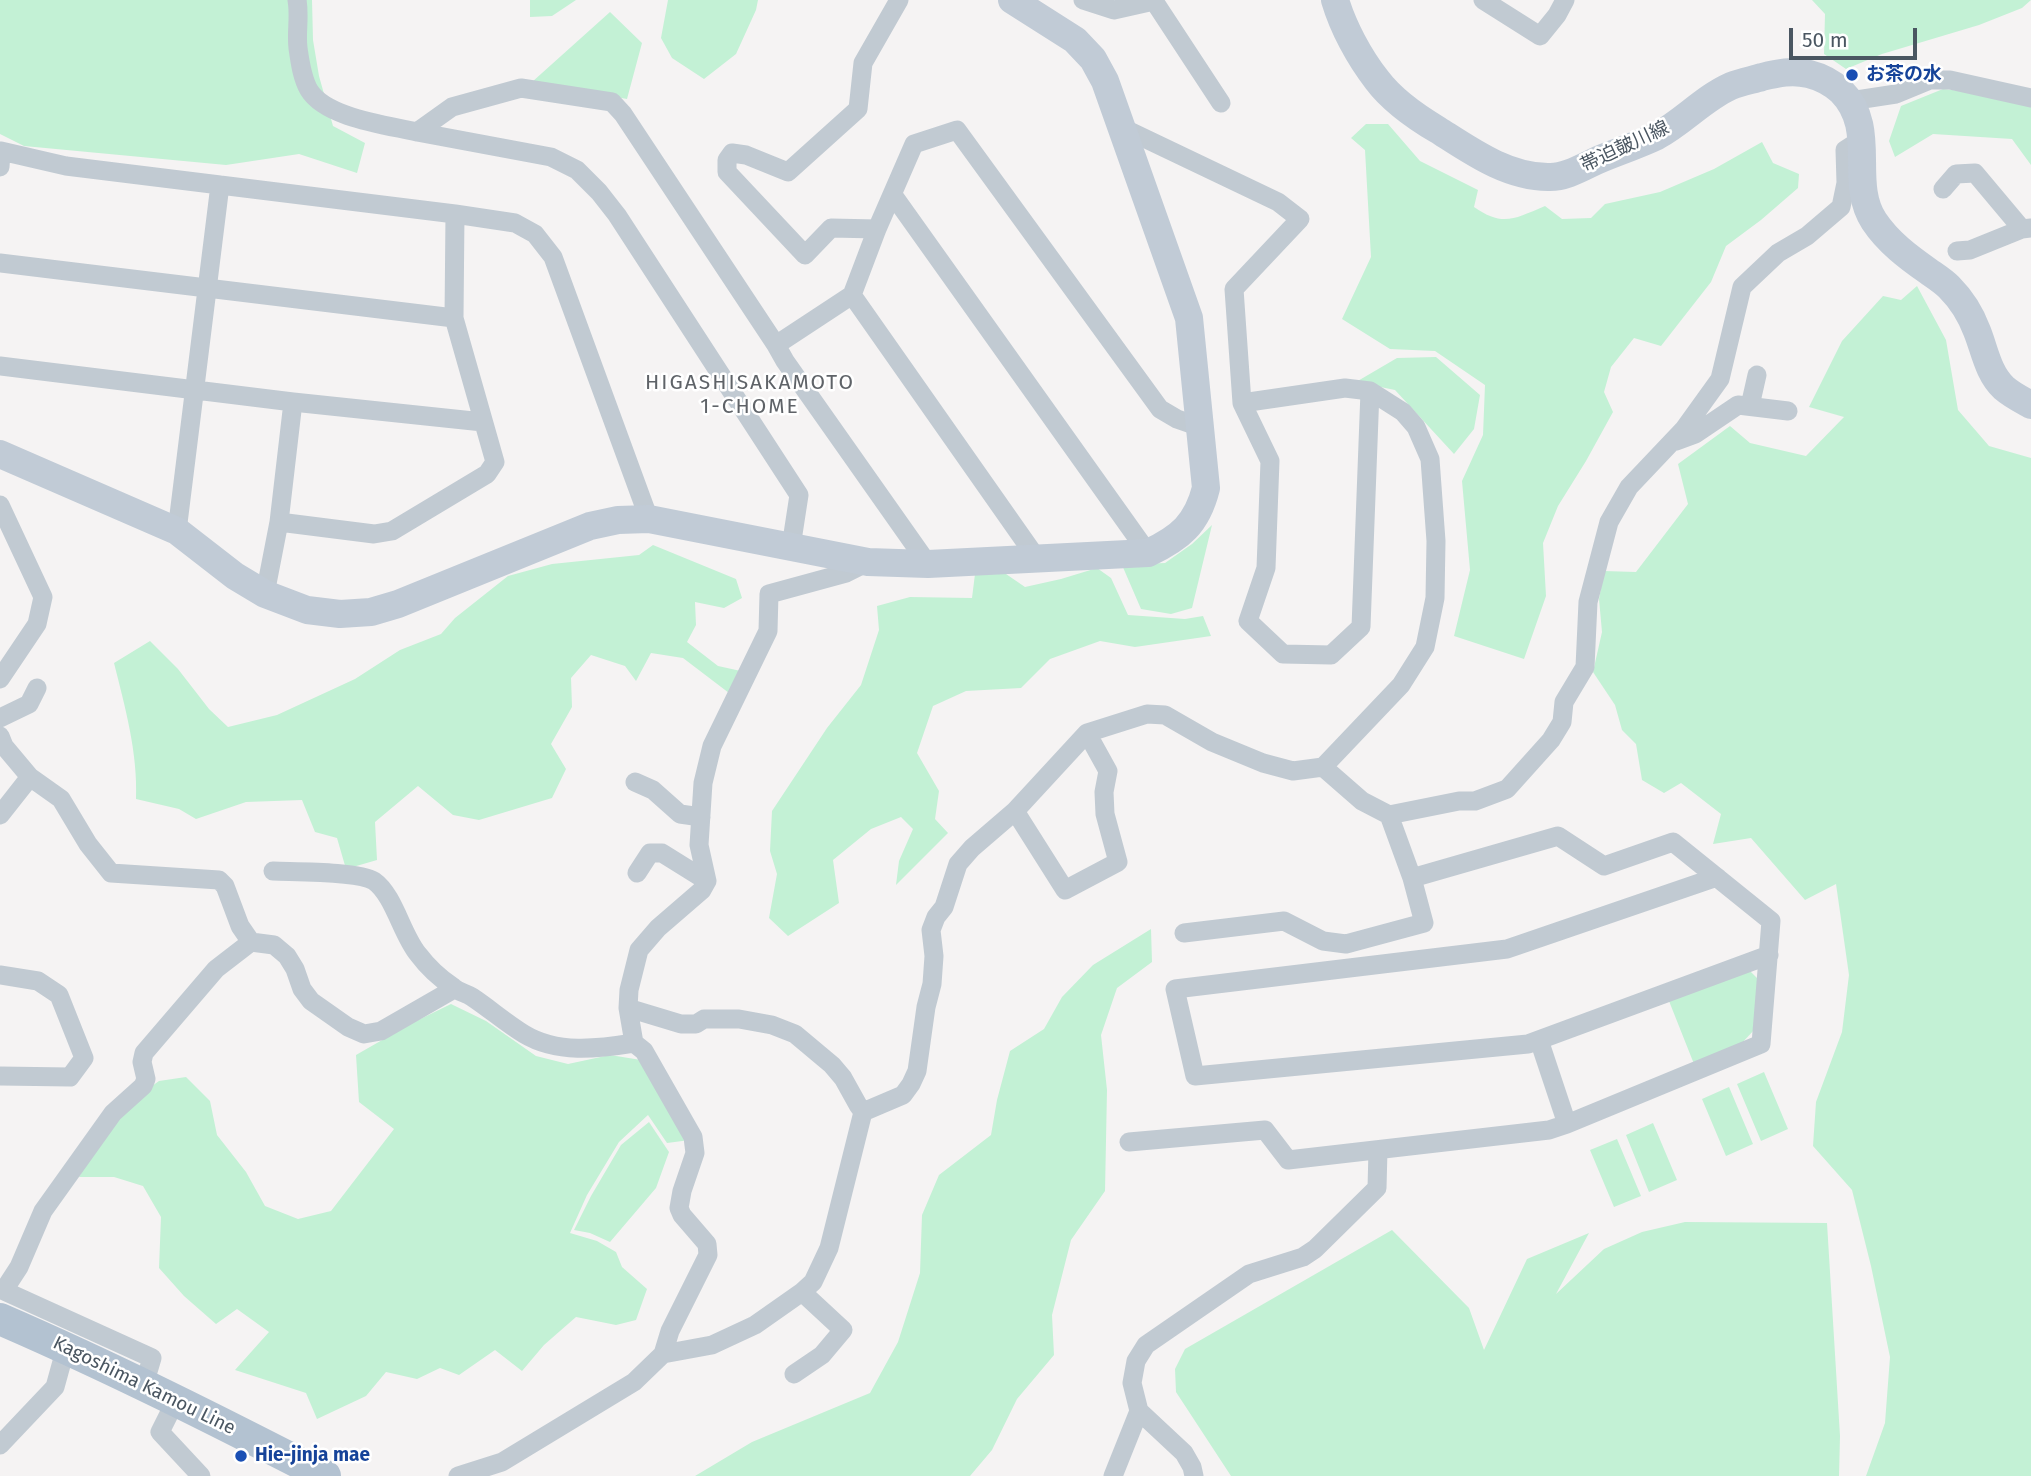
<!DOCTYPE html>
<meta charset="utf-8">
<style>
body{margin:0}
#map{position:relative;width:2031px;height:1476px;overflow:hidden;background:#f5f3f3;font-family:"Fira Sans",sans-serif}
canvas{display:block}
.scale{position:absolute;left:1789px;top:28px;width:128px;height:32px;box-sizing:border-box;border:4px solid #4a5661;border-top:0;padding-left:9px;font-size:21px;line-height:24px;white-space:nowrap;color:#4a5661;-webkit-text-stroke:5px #fff;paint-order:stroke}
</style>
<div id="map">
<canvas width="2031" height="1476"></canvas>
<div class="scale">50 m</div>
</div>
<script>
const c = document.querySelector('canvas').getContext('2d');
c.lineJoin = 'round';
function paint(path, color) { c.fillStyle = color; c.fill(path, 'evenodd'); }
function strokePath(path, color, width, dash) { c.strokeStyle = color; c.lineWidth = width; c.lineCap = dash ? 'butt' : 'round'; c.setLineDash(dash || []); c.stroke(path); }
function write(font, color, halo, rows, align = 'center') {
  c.font = font + ' "Fira Sans","Noto Sans JP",sans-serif'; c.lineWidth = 5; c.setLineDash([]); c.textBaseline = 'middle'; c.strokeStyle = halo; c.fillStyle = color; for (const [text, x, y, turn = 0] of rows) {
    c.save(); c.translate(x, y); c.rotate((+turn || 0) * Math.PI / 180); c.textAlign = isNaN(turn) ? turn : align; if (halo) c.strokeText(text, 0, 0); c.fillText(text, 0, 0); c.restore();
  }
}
paint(new Path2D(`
 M0,0H312L313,40L319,76L333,126L365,143L357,173L299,154L226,165L24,146L0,134Z
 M530,0H576L552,16L530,17Z
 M668,0H758L756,10L736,54L704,79L672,58L661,38Z
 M1812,0H2031L2022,8L1979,25L1882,54L1846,69L1824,54L1825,14Z
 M610,12L642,43L627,99L532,82Z
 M1943,89L2031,98V165L2012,139L1933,134L1895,157L1889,141L1901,106Z
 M1366,124H1388L1420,161L1478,190L1474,207C1503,227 1514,219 1545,206L1562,219L1591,218L1605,204L1660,192L1714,169L1762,142L1773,163L1799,174L1798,188L1761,220L1726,246L1711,282L1661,346L1634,338L1611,367L1604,392L1613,412L1586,461L1558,506L1543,543L1546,596L1524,659L1454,636L1470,570L1462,481L1483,435L1485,385L1435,351L1390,349L1342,319L1371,257L1365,150L1351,138Z
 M1917,286L1946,340L1958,410L1989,446L2031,458V1476H1866L1885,1423L1890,1357L1871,1266L1852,1190L1813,1146L1816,1102L1842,1032L1849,975L1836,884L1805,900L1751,838L1713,844L1721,814L1681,783L1664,793L1642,780L1636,744L1622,730L1615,705L1593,672L1602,632L1599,599L1604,571L1636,572L1688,504L1678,464L1730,426L1750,443L1806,456L1844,417L1809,407L1842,341L1883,296L1901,300Z
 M1436,357L1480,395L1474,429L1454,454L1395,390L1356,382L1397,358Z
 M1212,525L1192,608L1171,614L1141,609L1122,565L1165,563L1192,544Z
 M653,545L736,579L742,598L724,608L695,602L696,625L687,642L718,666L750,673L729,693L683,658L651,653L636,681L625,666L591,655L571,678L572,707L551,744L566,769L552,798L479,820L453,815L418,786L375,822L377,860L346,869L337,838L315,832L302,800L246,802L196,819L179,809L136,799C138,753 125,707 114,663L150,641L178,669L209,709L228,727L277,715L355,679L400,650L441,634L455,618L508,576L552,564L639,555Z
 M1097,568L1111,578L1128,615L1185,619L1203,616L1211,636L1135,647L1100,641L1050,659L1021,688L966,691L933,706L917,753L939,791L935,819L948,833L896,885L899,861L913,829L901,817L871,829L833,860L839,903L788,936L769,918L777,874L770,851L772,811L827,728L861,685L879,630L877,606L910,597L972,598L975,574H1006L1025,587L1061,579Z
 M1151,929L1152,962L1117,988L1101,1035L1107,1090L1105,1191L1071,1240L1052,1315L1054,1355L1017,1399L992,1450L970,1476H695L752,1442L870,1393L898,1342L920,1273L922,1215L939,1175L991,1135L997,1100L1010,1051L1044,1029L1062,997L1093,965Z
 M1749,970L1759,980L1755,1029L1741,1044L1694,1064L1669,1001Z
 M451,1004L486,1021L536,1056L568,1064L610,1055L641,1060L690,1140L667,1143L648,1115L619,1142L587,1195L570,1233L597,1241L616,1252L622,1267L647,1289L636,1320L616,1325L576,1317L544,1345L522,1371L495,1350L459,1375L440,1368L417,1379L386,1372L366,1396L317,1419L306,1393L235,1370L269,1332L237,1309L216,1324L184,1296L159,1268L161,1217L143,1186L114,1177H79L113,1114L159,1081L186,1077L210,1101L217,1135L246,1172L265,1206L298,1219L331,1211L394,1129L359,1102L356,1055L410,1024Z
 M1764,1072L1788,1129L1761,1141L1737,1084Z
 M1729,1087L1753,1144L1726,1156L1702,1099Z
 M649,1122L669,1152L656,1188L610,1242L590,1233L574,1230L591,1196L621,1145Z
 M1653,1123L1677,1180L1649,1192L1626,1135Z
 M1617,1139L1641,1196L1614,1207L1590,1150Z
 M1685,1222L1827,1223L1840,1436L1839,1476H1231L1176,1392L1175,1369L1185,1349L1392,1230L1469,1308L1484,1350L1527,1259L1589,1233L1556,1294L1604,1249L1642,1232Z`), '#c3f1d5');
strokePath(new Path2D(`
 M297,0C300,17 296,32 298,48C300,62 302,78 309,90C326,118 387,125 417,132L452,107L521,88L612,102L623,114L776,345L785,361L928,564
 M1083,0L1114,10L1154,1L1221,103
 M1483,0L1540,36L1557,15L1565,0
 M1850,101L1896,94L1930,80H1950L2031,98
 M417,132L551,157L577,170L599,192L617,215L799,495L791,547
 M0,167L1,151L66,166L455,214L515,223L535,234L553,257L649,519
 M1943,189L1956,174L1975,173L2022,229
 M893,195L1148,553
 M877,229L831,228L805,255L727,172V160L732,153L746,155L788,172L858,109L863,63L899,0
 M1957,251L1970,250L2022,229L2031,228
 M0,263L454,318
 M852,295L1038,560
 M776,345L852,295L877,229L914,144L957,130L1160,409L1177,419L1200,427
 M0,366L293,402L483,422
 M1242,403L1270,461L1266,568L1248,621L1283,654L1331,655L1361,627L1370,391
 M1750,406L1757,375
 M1676,441L1695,434L1738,405L1788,411
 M0,505L43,597L37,624L0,679
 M279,522L374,534L392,531L487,474L495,462L454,318L455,214
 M177,531L220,185
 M265,594L279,522L293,402
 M0,718L29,704L37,688
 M0,736L4,746L30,777L0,815
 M30,777L61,799L88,844L111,873L219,880L225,886L240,926L251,942L274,945L287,956L295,969L302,989L311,1001L348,1027L364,1034L381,1031L454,989
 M635,782L653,790L680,814L701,817
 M1015,811L1065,890L1118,862L1105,814L1104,792L1108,771L1087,733
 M1389,815L1459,801H1475L1507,789L1551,740L1562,722L1564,702L1585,667L1588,602L1609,522L1629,487L1684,429L1720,379L1742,287L1778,253L1807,236L1841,207L1846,183L1845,150L1862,139
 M273,871C294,872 358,871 374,881C394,895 402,935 418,954C427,966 441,979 453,987C458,992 466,993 472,997C490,1009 506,1023 524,1034C557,1054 597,1049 634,1043
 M637,873L650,853H662L707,881
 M1717,877L1507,949L1175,989L1195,1076L1528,1044L1769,955
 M1184,933L1284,921L1323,941L1346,944L1424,923L1412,878
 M0,975L38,981L59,995L84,1058L70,1077L0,1076
 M628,1008L681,1024H696L704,1019H739L772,1025L795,1034L832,1065L843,1078L858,1105L863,1112
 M1539,1040L1567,1124
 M863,1112L903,1095L911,1084L917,1071L926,1007L932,984L934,956L931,930L936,917L944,907L958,864L972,848L1015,811L1087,733L1147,714L1165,715L1212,742L1263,763L1293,771L1323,767L1401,685L1425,647L1435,598L1436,541L1430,459L1416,427L1403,412L1370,391L1345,388L1242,403L1234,289L1300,219L1278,202L1123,128
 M1129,1142L1265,1130L1288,1160L1549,1130L1567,1124L1761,1044L1771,921L1673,842L1604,866L1558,836L1412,878L1389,815L1362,801L1323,767
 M0,1289L152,1358L144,1385
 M4,1290L19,1267L43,1211L113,1113L143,1086L146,1079L142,1062L144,1053L216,969L251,942
 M663,1354L670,1331L708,1255L707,1244L682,1215L679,1208L682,1191L695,1153L693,1137L644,1051L634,1043L628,1008L629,990L639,950L658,928L702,890L707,881L699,845L703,783L712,746L768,631L769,594L846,573L868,562
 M794,1374L822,1355L843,1330L802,1292
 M176,1400L160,1432L201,1476
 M0,1445L55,1387L66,1347
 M458,1476L502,1462L634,1382L663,1354L712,1345L755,1325L802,1292L813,1282L829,1248L863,1112
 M1113,1476L1139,1411
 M1194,1476L1192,1467L1184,1453L1139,1411L1132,1383L1136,1361L1146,1345L1249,1274L1303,1257L1315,1249L1377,1188L1378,1150`), '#c1cad2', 19);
strokePath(new Path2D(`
 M1335,0C1343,27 1359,57 1377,80C1392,100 1416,117 1438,130C1471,151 1507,177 1548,177C1565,178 1583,167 1598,160C1617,152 1638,145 1657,136C1683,122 1704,98 1731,86C1741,82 1752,80 1762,77C1778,73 1792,70 1809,74C1821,77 1831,82 1841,91C1879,129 1848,181 1874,221C1888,242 1908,257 1928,271C1935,276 1943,281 1949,287C1962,300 1971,315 1977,331C1985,351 1988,373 2004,388C2012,395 2022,400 2031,405
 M0,454L177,531L235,576L265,594L307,610L340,614L371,612L398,604L590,526L618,520L649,519L868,562L928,564L1148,553C1180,538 1197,524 1206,488L1189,318L1105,81L1093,59L1075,40L1012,0`), '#c1cbd6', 28);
strokePath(new Path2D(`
 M0,1319C111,1367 218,1421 325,1476`), '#b3c2d1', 32);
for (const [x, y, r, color] of [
 [1852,75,7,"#1a4fb4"],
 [241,1456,7,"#1a4fb4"]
]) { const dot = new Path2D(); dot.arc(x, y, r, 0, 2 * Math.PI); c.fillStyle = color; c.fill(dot); strokePath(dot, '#fff', 2.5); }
write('bold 19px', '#164399', '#fff', [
 ["お茶の水",1866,75],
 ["Hie-jinja mae",255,1456]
], 'left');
write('19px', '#4a5661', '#fff', [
 ["帯迫皷川線",1625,147,-25],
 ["Kagoshima Kamou Line",144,1386,26]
]);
c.letterSpacing = '2px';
write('21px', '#5f6368', '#fff', [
 ["HIGASHISAKAMOTO",750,383],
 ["1-CHOME",750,407]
]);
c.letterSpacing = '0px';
</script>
